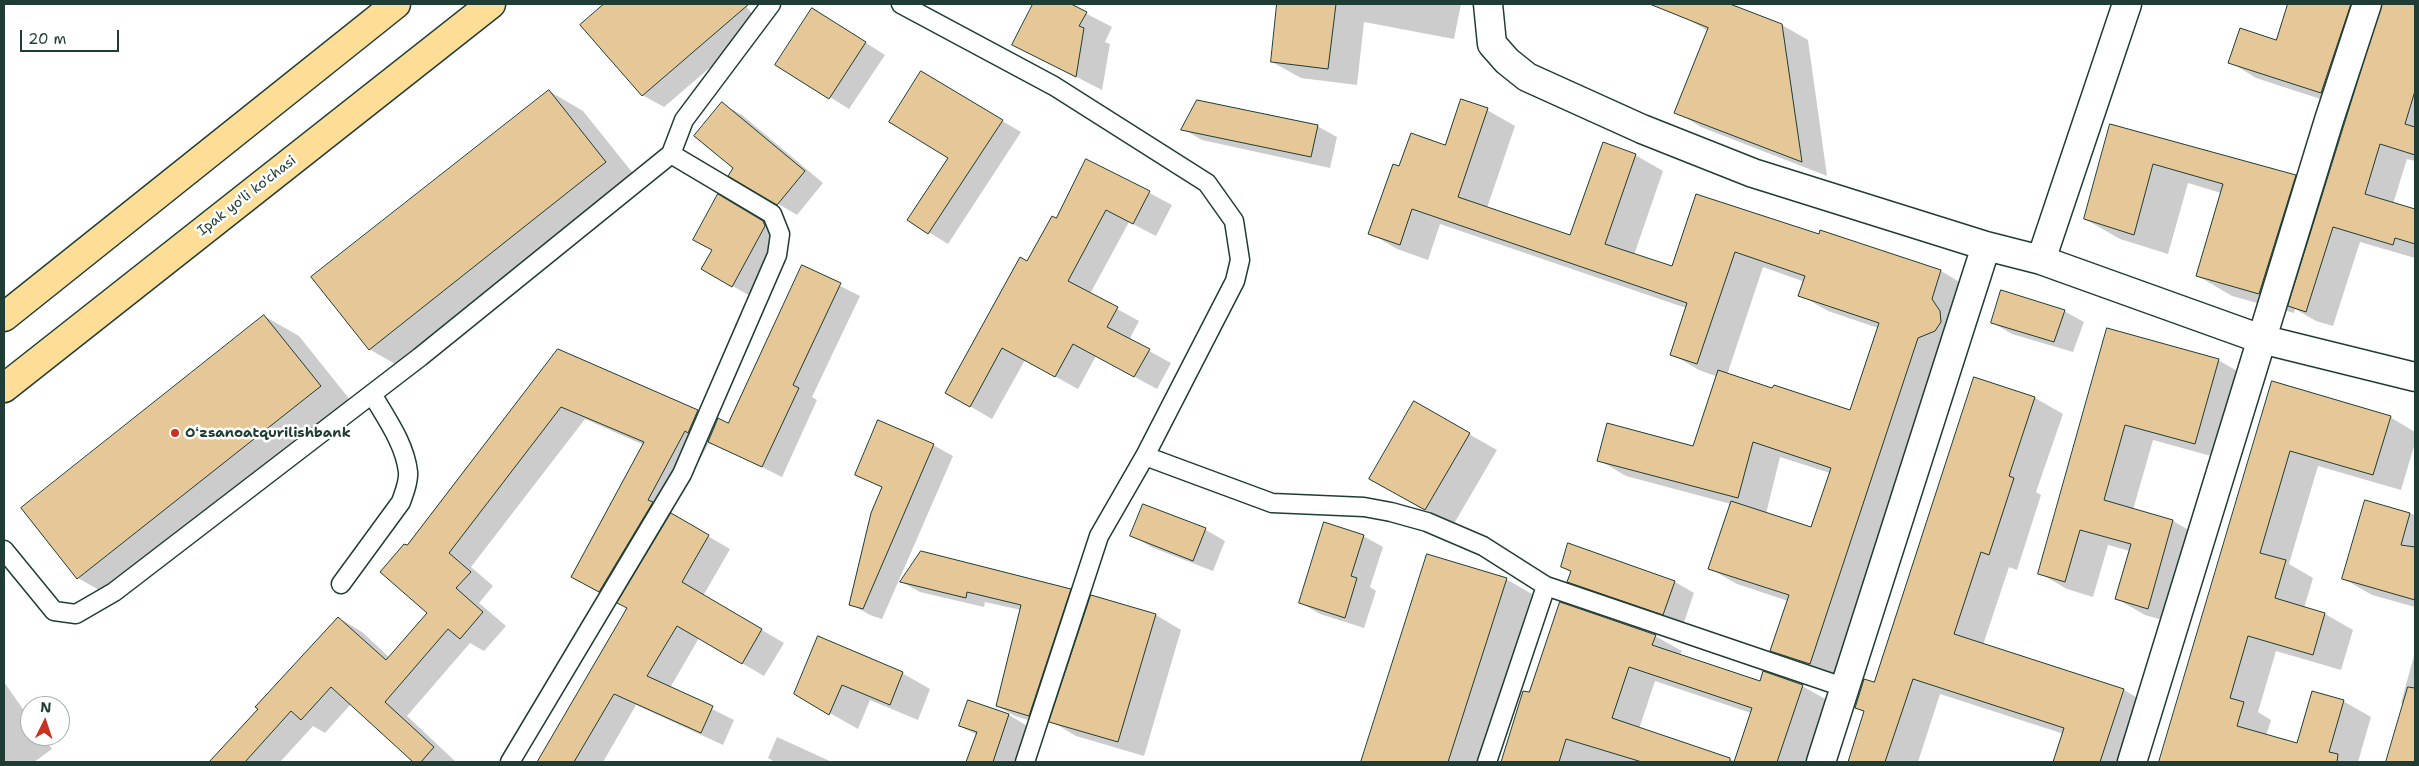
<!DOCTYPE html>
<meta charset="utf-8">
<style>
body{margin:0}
#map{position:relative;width:2419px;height:766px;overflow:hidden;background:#fff;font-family:"Shantell Sans",sans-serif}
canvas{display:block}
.frame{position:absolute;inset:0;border:5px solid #1f3d34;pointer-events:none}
.north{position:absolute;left:20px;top:696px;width:50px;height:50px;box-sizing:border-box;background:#fff;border:1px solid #a5b1ae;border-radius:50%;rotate:4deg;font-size:14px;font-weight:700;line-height:20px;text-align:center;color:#1f3d34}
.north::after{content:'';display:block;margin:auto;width:18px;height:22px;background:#c8321e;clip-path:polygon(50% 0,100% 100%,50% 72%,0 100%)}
.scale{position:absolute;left:20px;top:30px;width:99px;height:22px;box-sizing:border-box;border:2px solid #1f3d34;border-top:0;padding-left:6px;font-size:15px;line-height:18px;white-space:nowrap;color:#1f3d34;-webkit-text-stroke:4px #fff;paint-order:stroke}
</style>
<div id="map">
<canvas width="2419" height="766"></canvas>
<div class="frame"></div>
<div class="north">N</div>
<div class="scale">20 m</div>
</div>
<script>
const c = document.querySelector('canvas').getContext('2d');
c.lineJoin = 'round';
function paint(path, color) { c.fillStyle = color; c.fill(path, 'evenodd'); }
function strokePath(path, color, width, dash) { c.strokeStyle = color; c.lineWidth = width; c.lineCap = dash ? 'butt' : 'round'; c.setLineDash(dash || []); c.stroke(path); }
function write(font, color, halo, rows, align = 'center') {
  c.font = font + ' "Shantell Sans",sans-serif'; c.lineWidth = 5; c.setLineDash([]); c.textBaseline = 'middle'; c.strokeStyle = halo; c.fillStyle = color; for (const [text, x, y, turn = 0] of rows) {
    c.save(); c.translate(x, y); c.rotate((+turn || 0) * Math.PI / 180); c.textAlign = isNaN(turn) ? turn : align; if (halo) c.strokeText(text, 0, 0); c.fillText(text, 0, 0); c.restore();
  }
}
paint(new Path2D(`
 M606,4H744L761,24L664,107L642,95L582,25Z
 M1047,4H1068L1112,27L1105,42L1110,44L1102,90L1014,45Z
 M1306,4H1461L1454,39L1364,22L1357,85L1301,78L1272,62L1302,20Z
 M1698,4H1727L1782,25L1808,40L1827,176L1701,127L1676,112L1708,31L1691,21Z
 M2289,4H2415V161L2407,159L2393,204L2415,211V258L2360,242L2333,326L2316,321L2295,309L2294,313L2232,296L2198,276L2221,193L2188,183L2168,254L2120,239L2085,219L2111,125L2295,176L2325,193L2382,9L2348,108L2256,78L2230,62L2276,42Z
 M813,9L885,55L849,109L777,64Z
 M921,73L1021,132L948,244L909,220L949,157Z
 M549,91L583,111L640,182L404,369L369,349Z
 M722,104L742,115L823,183L797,215L730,175L734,168Z
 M1487,110L1515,126L1487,208L1571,237L1635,155L1663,171L1634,255L1673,268L1697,195L1820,236L1941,271L1968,287L1838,679L1799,666L1771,650L1788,601L1737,584L1709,568L1731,504L1626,476L1599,460L1694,448L1718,377L1699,370L1671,354L1686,308L1440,224L1428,260L1397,249L1370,233L1400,168L1446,147ZM1763,267L1805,282L1800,295L1828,311L1878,328L1851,411L1773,390L1727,375ZM1780,457L1830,473L1812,529L1766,514Z
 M1317,126L1337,137L1330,168L1202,140L1183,129Z
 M1087,160L1172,205L1156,236L1129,222L1090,294L1139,321L1129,340L1171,363L1157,389L1096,356L1078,389L1025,360L992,419L947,393L1056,220Z
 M719,196L783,234L752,297L722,280L713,250Z
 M803,267L860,296L812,397L817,400L782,477L713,443L712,445L709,443L670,514L730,549L703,596L784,643L764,676L699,638L670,688L734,720L723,745L636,705L603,762H539L629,608L596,590L644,445L585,419L471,567L493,586L479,603L506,626L484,651L470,643L407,716L456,762H415L351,704L325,733L313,726L280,762H211L339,618L362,632L390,658L429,613L407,547L558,351L698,411L717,423L728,424Z
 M2064,311L2084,322L2073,352L2012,334L1993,323Z
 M264,316L299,336L355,406L113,598L78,578L22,508Z
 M2108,329L2218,360L2246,376L2222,459L2153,440L2133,510L2173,521L2201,537L2176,624L2145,615L2117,599L2130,551L2108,545L2093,597L2067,589L2039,573Z
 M1975,379L2035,398L2063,414L2036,492L2041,495L2017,570L2009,567L1983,645L2124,690L2151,706L2133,762H2061L2055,759L2064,734L1940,694L1918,762H1849L1865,712L1856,707L1875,684Z
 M2272,382L2390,417L2415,432V443L2401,490L2318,466L2289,564L2313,578L2304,608L2325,614L2353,630L2341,670L2276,651L2258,712L2271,720L2266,736L2298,744L2343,701L2371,717L2358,762H2160Z
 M1414,403L1497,450L1455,522H1446L1371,479Z
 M933,445L953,456L882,619L870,615L851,604L883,488L857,474Z
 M2366,501L2415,515V607L2372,595L2344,579Z
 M1144,505L1206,530L1225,541L1213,571L1151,547L1132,535Z
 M1363,536L1383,547L1370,587L1376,591L1364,628L1320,614L1301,603Z
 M1569,544L1675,582L1694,593L1683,625L1588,592L1568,581L1571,572L1562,567Z
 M1428,555L1506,579L1532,594L1479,762H1362Z
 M902,582L1070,590L1090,601L1092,596L1156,615L1181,630L1144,756L1076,736L1049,720L1047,726L1015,716L997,706L1021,610L985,602L984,607L920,592Z
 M1655,636L1682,651L1680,655L1761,682L1802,686L1829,701L1808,762H1510L1517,741ZM1655,681L1751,713L1735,761L1639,729Z
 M2415,652V762H2387L2404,705L2401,703Z
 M902,673L930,689L918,720L870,700L858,729L796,694Z
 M4,682L30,719V736H42L52,749L34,762H4Z
 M969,702L1009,715L1034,730L1023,762H968L977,735L960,726Z
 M777,737L832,762H775L768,758Z`), '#0003');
const building = new Path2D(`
 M604,4H749L642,96L580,25Z
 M1033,4H1071L1087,12L1079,26L1084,28L1076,77L1012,45Z
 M1277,4H1336L1328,69L1271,62Z
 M1650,4H1730L1782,24L1802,162L1674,113L1708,28Z
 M2288,4H2351L2321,93L2228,63L2240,28L2276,40Z
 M2382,4H2415V91L2405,124L2415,127V155L2380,144L2365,194L2415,209V244L2395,238L2393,245L2333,227L2306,312L2288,306Z
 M812,8L866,42L829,99L775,65Z
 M921,71L1003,120L928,234L907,220L948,158L889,122Z
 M549,90L606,162L369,350L311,277Z
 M1461,99L1488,108L1458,197L1570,235L1603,142L1636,154L1605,244L1672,266L1696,194L1819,234L1820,230L1941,270L1932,299L1940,311L1941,322L1935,331L1918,338L1810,664L1770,651L1789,595L1708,569L1731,501L1811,527L1831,468L1753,442L1738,498L1597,461L1607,423L1693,446L1718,370L1772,388L1774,385L1850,410L1879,323L1798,296L1805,276L1735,252L1697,364L1670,355L1687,303L1412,209L1400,245L1368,234L1393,164L1399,166L1411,133L1445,145Z
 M1197,100L1318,125L1311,157L1181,130Z
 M722,102L805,171L777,205L728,176L733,168L694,136Z
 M2110,124L2296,175L2259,294L2196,276L2223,184L2153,164L2134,235L2084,219Z
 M1086,159L1150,191L1133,224L1106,210L1068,281L1118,307L1107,327L1150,349L1134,377L1073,344L1055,377L1002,348L970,407L945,393L1020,257L1027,261L1052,216L1056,218Z
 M718,194L763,221L765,226L732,287L701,269L712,250L693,240Z
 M802,265L841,283L793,385L799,388L762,467L708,442L718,418L728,423Z
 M2001,290L2065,310L2054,342L1991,323Z
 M264,315L321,386L77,579L21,508Z
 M2107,328L2219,359L2195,444L2125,425L2104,500L2173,520L2148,609L2115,599L2131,544L2080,530L2065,582L2038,574Z
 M558,349L698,410L688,433L685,431L648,500L653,502L599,592L571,577L644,442L561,407L449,553L471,572L456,588L483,612L460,639L448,629L385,702L434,747L421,762H413L331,687L301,720L291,711L245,762H209L258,709L255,707L338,617L386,660L427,613L380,572L404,544L407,545Z
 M1974,377L2035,397L2009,476L2014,478L1989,555L1981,552L1954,634L2124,689L2100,762H2053L2064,728L1913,679L1885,762H1848L1864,711L1855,708L1864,679L1874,682Z
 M2272,381L2391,416L2373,475L2290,451L2260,553L2286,560L2275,598L2325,613L2313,655L2248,636L2230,698L2244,702L2237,726L2297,743L2312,691L2344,700L2329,752L2338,754L2337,762H2159Z
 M1414,401L1470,433L1425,510L1369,479Z
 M878,420L934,444L863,609L849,605L871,513L882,487L855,475Z
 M2365,500L2410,513L2401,545L2415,547V600L2342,579Z
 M1143,504L1206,528L1193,561L1130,536Z
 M671,513L709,535L682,582L762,629L742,664L677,626L647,676L713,706L701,733L614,694L574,762H537L627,608L617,603Z
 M1324,522L1364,535L1351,576L1357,578L1345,618L1299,603Z
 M1568,543L1675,581L1663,615L1567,582L1571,571L1561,567Z
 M921,551L1071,589L1029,716L996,706L1021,605L967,592L966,598L900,582Z
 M1427,554L1507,578L1448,762H1361Z
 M1091,595L1156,614L1118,742L1049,722Z
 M1560,602L1656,635L1652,645L1760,681L1763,671L1803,685L1777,762H1734L1752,708L1629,667L1612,718L1730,758V762H1642L1566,739L1559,762H1501L1523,691L1529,692Z
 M818,636L903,672L890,705L842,685L829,715L794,694Z
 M2408,687L2415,688V762H2386Z
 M968,700L1009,714L993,762H966L977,732L959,726Z`);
paint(building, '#e5c798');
strokePath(building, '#1f3d34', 1);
const service = new Path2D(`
 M901,4L1054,86L1207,183L1234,221L1240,260L1235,281L1145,456L1099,536L1025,762
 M1145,456L1272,503L1364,507L1391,512L1427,522L1483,546L1546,586L1846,688
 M4,550L54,611L76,614L114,592L420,357L671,154L684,120L771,4
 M341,584L401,502C404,493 409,482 408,472C405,444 386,418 372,394
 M510,762L682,474L777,255L780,234L772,214L671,154
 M1487,762L1546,586`);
const minor = new Path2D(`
 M1488,4L1492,44L1507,61L1527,77L1642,129L1753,173L1986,246L2041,260L2261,339L2415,377
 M2041,260L2127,4
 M1821,762L1986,246
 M2132,762L2329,120L2367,4`);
const primary = new Path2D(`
 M4,317L396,4
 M4,388L491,4`);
strokePath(service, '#1f3d34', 21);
strokePath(minor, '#1f3d34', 31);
strokePath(primary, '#1f3d34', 31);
strokePath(service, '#fff', 18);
strokePath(minor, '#fff', 28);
strokePath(primary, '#fedd96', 28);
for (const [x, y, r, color] of [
 [175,433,5,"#c8321e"]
]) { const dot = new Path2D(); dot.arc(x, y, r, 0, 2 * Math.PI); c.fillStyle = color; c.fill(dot); strokePath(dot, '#fff', 2); }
write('14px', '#1f3d34', '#fff', [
 ["Ipak yo'li ko'chasi",247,196,-38]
]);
write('bold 14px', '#1f3d34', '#fff', [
 ["Oʻzsanoatqurilishbank",185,433]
], 'left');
</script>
